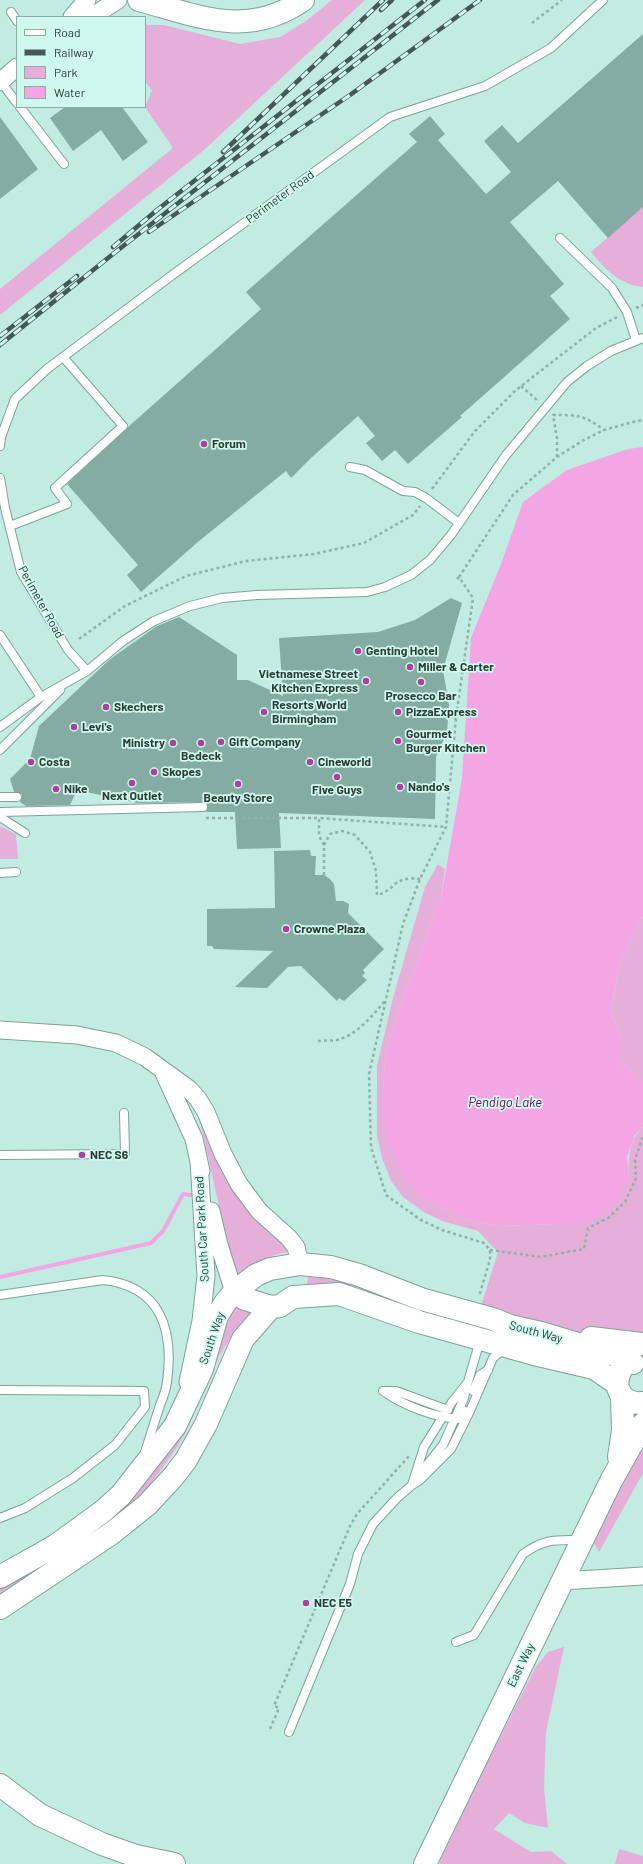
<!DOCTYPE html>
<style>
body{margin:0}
#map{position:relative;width:643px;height:1864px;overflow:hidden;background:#c2ebe2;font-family:Barlow,sans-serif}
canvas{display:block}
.legend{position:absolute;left:16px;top:16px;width:130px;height:92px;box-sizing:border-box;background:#cff9ef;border:1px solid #8eada6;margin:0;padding:5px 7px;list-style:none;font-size:12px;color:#2c3c39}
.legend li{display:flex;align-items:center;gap:8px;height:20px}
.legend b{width:20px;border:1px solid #8eada6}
</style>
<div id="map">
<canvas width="643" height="1864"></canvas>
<ul class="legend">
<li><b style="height:5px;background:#fff"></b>Road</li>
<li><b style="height:5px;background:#445955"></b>Railway</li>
<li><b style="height:11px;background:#e6afd9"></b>Park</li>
<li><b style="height:11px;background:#f3a6e3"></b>Water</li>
</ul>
</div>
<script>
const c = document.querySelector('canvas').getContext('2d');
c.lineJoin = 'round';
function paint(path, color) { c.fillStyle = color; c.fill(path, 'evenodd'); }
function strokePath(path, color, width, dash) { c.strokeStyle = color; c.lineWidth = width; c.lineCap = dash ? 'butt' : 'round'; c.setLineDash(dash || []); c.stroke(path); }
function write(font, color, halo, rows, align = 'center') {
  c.font = font + ' Barlow,sans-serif'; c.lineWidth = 3.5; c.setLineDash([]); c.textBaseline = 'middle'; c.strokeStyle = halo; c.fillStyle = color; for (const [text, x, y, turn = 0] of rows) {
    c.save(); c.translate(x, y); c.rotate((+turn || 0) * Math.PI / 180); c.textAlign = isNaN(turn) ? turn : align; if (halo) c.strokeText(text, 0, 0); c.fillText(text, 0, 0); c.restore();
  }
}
paint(new Path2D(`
 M332,0H365L204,150L0,315V289L173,148L145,107L152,90L145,82V25H164L240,44L280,37L306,21Z
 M643,207V287C621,285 604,269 591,252Z
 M0,826L16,834L18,859H0Z
 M438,864L445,869L441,898L401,1005L386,1052L383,1087V1122L422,1196L445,1210L473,1222L500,1226L555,1224L629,1178C628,1158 628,1142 643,1127V1339C588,1334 532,1328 480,1309L498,1252L478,1231L442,1221L422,1211L403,1197L391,1181L382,1158L377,1136V1066L393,998L425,887Z
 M643,917V1079H638L622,1063V1039L611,1013L618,970L629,943Z
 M203,1125L226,1179L249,1211L288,1248V1252C268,1256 255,1261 238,1274L234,1272L201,1126Z
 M309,1270L466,1319L465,1326L376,1293L349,1285L330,1283L309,1285L307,1284Z
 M232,1304L252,1312L233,1334L219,1356L186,1432L176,1449L147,1489L123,1514L55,1560L0,1593V1584L119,1509Z
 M643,1449V1473L599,1552L593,1541L623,1478Z
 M564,1647L546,1732L544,1788L548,1828L525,1823L509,1813L494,1829L531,1852L551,1851L567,1864H439L468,1801L535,1668L548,1652Z
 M619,1849L643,1856V1864H615Z`), '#e6afd9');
paint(new Path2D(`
 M643,447V917L629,943L618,970L611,1013L622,1039V1063L638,1079H643V1127L635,1135L627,1157L629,1178L620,1198L606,1212L586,1223L500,1226L473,1222L445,1210L422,1196L406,1180L393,1155L383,1122V1087L386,1052L401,1005L441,898L462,778L471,638L501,564L523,502L567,470L628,449Z`), '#f3a6e3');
strokePath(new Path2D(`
 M0,1277L151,1243L163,1231L183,1194L191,1195`), '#f3a6e3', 4);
paint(new Path2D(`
 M643,34V207L608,238L558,181L510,222L564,284L550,296L570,319L460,416L462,417L408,464L395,450L382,461L366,443L375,436L358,416L311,458L291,478L286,471L199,541L141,592L127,575L138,565L67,484L128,427L261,309L246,292L417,142L409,134L430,116L445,134L438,140L486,194L511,172L484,141L502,125L518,143Z
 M65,107H122L148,142L123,161L101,130L73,151L50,118Z
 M0,117L38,169L0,199Z
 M451,598L462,603L443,670L449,705L448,718L447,732L436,757L435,819L279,813L281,848L237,849L235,812H206L208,806L205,802L138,803L77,790L70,805L26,806L20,802L22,797V794L14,792L10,779L30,759L39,726L109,660L157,626L179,617L237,655V680H248L283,696L279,638L378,632L415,620Z
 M310,850L311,856H316L315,875H324L330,879L334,884L336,901H343L349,904L348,913L384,949L363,970L365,973L362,976L367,980L344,1001L339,998L337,1001L301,966L288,967L267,988L235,987L273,951L214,949L212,946H207V909L275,908L274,851Z`), '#85aca3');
const lane = new Path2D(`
 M11,12L17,21
 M1,82L17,103
 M20,107L64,164
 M560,238L612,288L627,312L636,340
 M0,446L1,437L15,399L47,369L171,276L390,117L485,86L551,48L603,0
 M350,467L365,470L403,491L415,492L426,498L459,523
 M0,478L5,508L21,572L68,650L87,671
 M10,526L67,504L55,488L123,426L63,357
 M0,635L41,697
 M0,727L41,697L87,671L123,641L154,621L190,606L222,598L257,595L367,592L385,587L411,575L430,560L451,535L506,455L567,382L587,366L611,351L643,338
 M0,750L60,690
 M0,797H17
 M0,812L203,807
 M0,817L25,833
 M0,873L16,872
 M0,1155L125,1154L124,1113
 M0,1295L103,1280C161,1286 174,1330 167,1382C166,1389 163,1398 160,1405C155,1421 150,1436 145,1452
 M0,1390L144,1391L145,1407L115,1445L73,1478L25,1508L0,1518
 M383,1391C404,1406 436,1418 461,1419L465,1411
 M384,1391H396L448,1410
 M473,1391L480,1375L488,1370
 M418,1476L443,1445L464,1398L467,1385
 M412,1485L424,1447L452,1402L468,1382L480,1340
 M456,1642L474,1635L523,1554C545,1538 556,1540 581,1540
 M289,1732L350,1584L358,1554L373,1524L397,1498L412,1485L420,1480L451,1449L469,1413L493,1358L505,1348`);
const street = new Path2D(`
 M72,17L87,0
 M91,17L118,0
 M0,82L17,67
 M0,1030L77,1035L116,1043L145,1057L189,1089L198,1099L206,1112L223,1154L239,1184L259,1211L289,1238L296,1247L300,1264
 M163,1071L194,1139L201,1171
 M211,1211L219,1245L234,1292
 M188,1382L201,1321L206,1276L199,1161
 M562,1581L643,1576`);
const secondary = new Path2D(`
 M139,0C199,16 247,39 303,0
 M234,1292L245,1299L271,1307
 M591,1338L643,1344
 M621,1370C611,1388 623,1405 643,1403
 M619,1457L623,1430L622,1397
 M0,1577L55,1546L102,1512L121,1495L175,1426L202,1369L217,1316L225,1303L234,1292L256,1275L270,1269L300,1264L331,1267L359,1275L421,1299L493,1319L510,1326L541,1333L612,1354L633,1363
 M0,1608L112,1533L147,1505L173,1477L186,1460L206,1424L243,1339L271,1307L280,1306L293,1297L339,1294L419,1322L534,1354L594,1368L616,1383
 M425,1864L611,1481L643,1424`);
const highway = new Path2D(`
 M0,1785L40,1815L102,1844L136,1856L174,1864`);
strokePath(lane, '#7ca39a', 10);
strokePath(street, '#7ca39a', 19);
strokePath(secondary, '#7ca39a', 24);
strokePath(highway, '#7ca39a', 24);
strokePath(new Path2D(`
 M532,23L562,0
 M636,308L643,305
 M521,386L537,400
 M557,457V438L553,415C578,415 584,415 604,430
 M432,489L475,431L516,390L596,328L619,316
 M459,577L513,495L557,457L582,441L604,430L633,422L643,420
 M457,579L459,577L473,598L456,718L446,827L420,879L403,924L369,1074L371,1147L386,1195L421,1220L442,1230L484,1243L490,1250V1260L479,1296
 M79,639L125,606L186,576L246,561L314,554L364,543L413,515L420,506
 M448,718H456
 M425,719L429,708
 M412,720L413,706
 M206,818H319
 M324,845L319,836V818L446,827
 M324,875V845L330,834L342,831L355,835L370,852L376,871L377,895C397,890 391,876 420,879
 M318,1041C324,1040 331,1041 337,1040C357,1035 372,1016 385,1001
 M490,1250L541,1257L584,1249L588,1228L608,1218L625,1202L636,1178L635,1159L643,1137
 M270,1729L279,1708L274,1706L350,1526L357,1514L409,1456`), '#90b1aa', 2.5, [3, 3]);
strokePath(lane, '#fff', 8);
strokePath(street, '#fff', 17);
strokePath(secondary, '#fff', 22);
strokePath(highway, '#fff', 22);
const rail = new Path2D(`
 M381,10L392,0
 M223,152L383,0
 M149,232L350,95L480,0
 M113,247L157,210L425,0
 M0,336L77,276
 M0,345L113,254L438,0`);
strokePath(rail, '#445955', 4.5);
strokePath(rail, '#cff9ef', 3, [9]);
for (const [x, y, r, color] of [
 [204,444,4,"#ae3f9c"],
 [358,651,4,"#ae3f9c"],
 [410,667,4,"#ae3f9c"],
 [366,681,4,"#ae3f9c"],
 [421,682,4,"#ae3f9c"],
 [106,707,4,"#ae3f9c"],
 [264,712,4,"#ae3f9c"],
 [398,712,4,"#ae3f9c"],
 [74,727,4,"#ae3f9c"],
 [398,741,4,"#ae3f9c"],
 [221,742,4,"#ae3f9c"],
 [173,743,4,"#ae3f9c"],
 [201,743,4,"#ae3f9c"],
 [31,762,4,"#ae3f9c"],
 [310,762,4,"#ae3f9c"],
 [154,772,4,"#ae3f9c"],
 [337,777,4,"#ae3f9c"],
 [132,783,4,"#ae3f9c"],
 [238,784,4,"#ae3f9c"],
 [400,787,4,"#ae3f9c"],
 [56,789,4,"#ae3f9c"],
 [286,929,4,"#ae3f9c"],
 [82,1155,4,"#ae3f9c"],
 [306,1603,4,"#ae3f9c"]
]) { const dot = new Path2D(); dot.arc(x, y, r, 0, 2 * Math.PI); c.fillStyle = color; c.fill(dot); strokePath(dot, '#cff9ef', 1.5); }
write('12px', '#2c3c39', '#cff9ef', [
 ["Perimeter Road",280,197,-36],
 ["Perimeter Road",41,602,61],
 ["South Car Park Road",202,1229,-93],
 ["South Way",536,1332,15],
 ["South Way",212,1338,-71],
 ["East Way",521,1665,-64]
]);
write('bold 12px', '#2c3c39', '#cff9ef', [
 ["Forum",212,444],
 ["Genting Hotel",366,651],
 ["Miller & Carter",418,667],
 ["Vietnamese Street",358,674,"right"],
 ["Kitchen Express",358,688,"right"],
 ["Prosecco Bar",421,696,"center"],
 ["Resorts World",272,705],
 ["Birmingham",272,719],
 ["Skechers",114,707],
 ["PizzaExpress",406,712],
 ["Levi's",82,727],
 ["Gourmet",406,734],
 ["Burger Kitchen",406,748],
 ["Gift Company",229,742],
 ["Ministry",165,743,"right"],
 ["Bedeck",201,756,"center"],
 ["Costa",39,762],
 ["Cineworld",318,762],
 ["Skopes",162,772],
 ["Nando's",408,787],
 ["Nike",64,789],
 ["Five Guys",337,790,"center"],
 ["Next Outlet",132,796,"center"],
 ["Beauty Store",238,798,"center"],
 ["Crowne Plaza",294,929],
 ["NEC S6",90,1155],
 ["NEC E5",314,1603]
], 'left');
write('italic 13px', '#680c5b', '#cff9ef', [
 ["Pendigo Lake",505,1103]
]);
</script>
